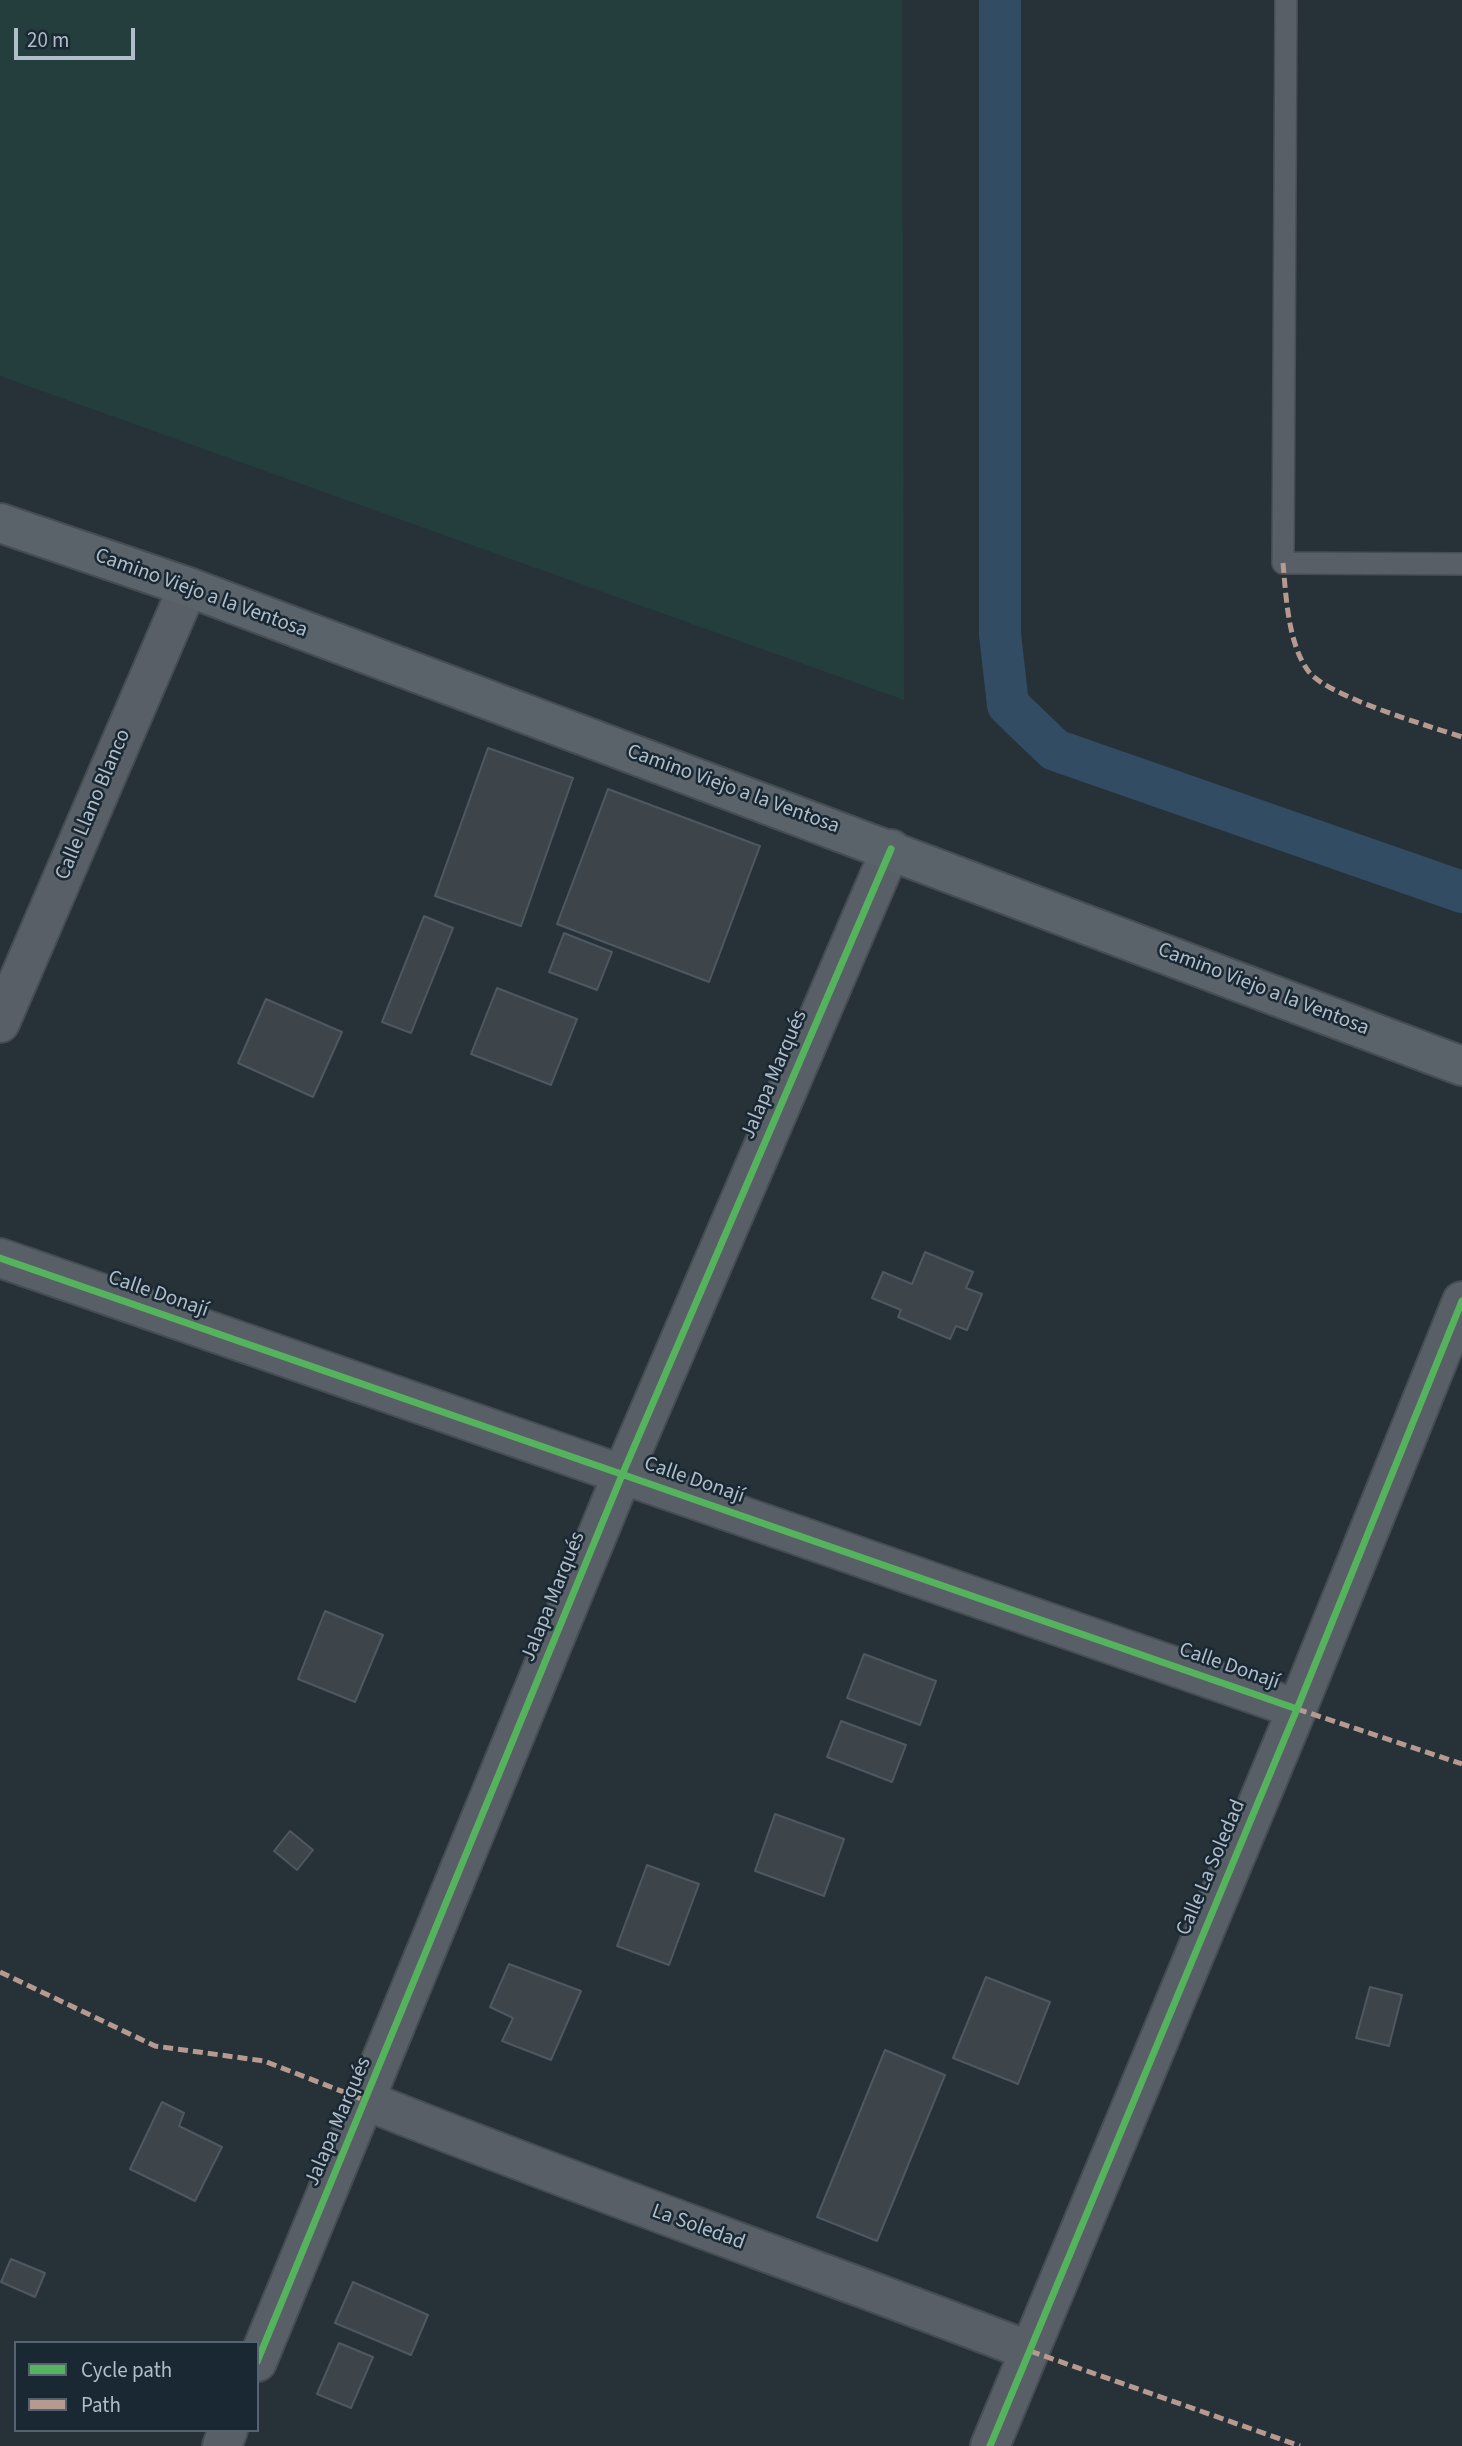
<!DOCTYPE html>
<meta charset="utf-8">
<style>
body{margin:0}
#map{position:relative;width:1462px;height:2446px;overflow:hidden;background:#273138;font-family:"Source Sans 3",sans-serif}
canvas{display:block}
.legend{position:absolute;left:14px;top:2341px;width:245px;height:91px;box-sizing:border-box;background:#1a2833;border:2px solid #56646f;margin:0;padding:9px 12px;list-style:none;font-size:21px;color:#b0beca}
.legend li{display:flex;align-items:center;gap:14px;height:35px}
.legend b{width:35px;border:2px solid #56646f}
.scale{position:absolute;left:14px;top:28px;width:121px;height:32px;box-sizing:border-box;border:4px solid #b0beca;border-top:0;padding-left:9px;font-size:21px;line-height:24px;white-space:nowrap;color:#b0beca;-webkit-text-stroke:5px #1a2833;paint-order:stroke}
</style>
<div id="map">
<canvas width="1462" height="2446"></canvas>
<ul class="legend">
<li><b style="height:9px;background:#56b35d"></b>Cycle path</li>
<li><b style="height:9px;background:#b69a8f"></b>Path</li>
</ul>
<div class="scale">20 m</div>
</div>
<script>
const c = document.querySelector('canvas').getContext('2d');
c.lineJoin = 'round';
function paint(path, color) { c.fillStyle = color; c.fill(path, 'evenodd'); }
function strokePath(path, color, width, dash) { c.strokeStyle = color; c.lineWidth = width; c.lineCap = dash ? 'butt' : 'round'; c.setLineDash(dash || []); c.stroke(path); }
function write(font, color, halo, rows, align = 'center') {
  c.font = font + ' "Source Sans 3",sans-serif'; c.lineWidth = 5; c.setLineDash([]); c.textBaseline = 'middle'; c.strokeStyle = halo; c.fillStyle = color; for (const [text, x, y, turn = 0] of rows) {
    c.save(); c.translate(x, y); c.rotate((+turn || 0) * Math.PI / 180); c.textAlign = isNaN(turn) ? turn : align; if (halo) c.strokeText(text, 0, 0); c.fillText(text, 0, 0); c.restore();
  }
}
paint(new Path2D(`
 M0,0H902L904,700L0,376Z`), '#243d3d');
strokePath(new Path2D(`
 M1000,0V634L1008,705L1055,750L1462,892`), '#324d63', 42);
const building = new Path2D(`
 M488,748L573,778L521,926L435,896Z
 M608,789L760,846L709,982L557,924Z
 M424,916L453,928L411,1033L382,1022Z
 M564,933L612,952L597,990L549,972Z
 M497,988L577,1019L551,1085L471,1054Z
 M266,999L342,1032L313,1097L238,1063Z
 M925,1252L973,1272L966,1288L982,1294L967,1330L956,1326L950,1339L898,1317L901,1310L872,1298L883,1272L912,1284Z
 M325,1611L383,1635L355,1702L298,1679Z
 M864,1654L936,1681L920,1725L847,1698Z
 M841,1721L906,1745L892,1782L827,1757Z
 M775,1814L844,1839L824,1896L755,1871Z
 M290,1831L313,1850L297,1870L274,1851Z
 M647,1865L699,1884L669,1965L617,1946Z
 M509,1964L581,1991L551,2060L502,2041L513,2018L490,2007Z
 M986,1977L1050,2002L1018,2084L953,2058Z
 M1370,1987L1402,1995L1389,2046L1356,2038Z
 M885,2050L945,2075L877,2241L817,2217Z
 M162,2102L184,2113L179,2126L222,2147L195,2201L130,2169Z
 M11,2259L45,2273L35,2297L1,2282Z
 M353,2282L428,2315L411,2355L335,2323Z
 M339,2343L373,2357L351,2408L317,2394Z`);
paint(building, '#3d454b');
strokePath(building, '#4f5860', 2);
const service = new Path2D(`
 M1286,0L1283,563L1462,564`);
const minor = new Path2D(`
 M0,1023L188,587
 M0,1258L1297,1709
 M367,2101C586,2189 809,2266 1030,2351
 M257,2362L622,1475L891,849
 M222,2446L228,2430
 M990,2446L1297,1709L1462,1301`);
const secondary = new Path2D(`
 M0,523L188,587L1462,1066`);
strokePath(service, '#464d52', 24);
strokePath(minor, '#464d52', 42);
strokePath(secondary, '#464d52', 42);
strokePath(service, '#585f66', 21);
strokePath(minor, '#585f66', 38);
strokePath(secondary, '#5b636a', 38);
strokePath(new Path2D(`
 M1283,563C1286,596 1288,645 1309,672C1329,697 1429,726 1462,737
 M1297,1709L1462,1764
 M0,1972L155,2046L264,2061L367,2101
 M1030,2351L1300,2446`), '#b69a8f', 5, [10, 5]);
strokePath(new Path2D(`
 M0,1258L1297,1709
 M257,2362L622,1475L891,849
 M990,2446L1297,1709L1462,1301`), '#56b35d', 7);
write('21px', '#b0beca', '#1a2833', [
 ["Camino Viejo a la Ventosa",201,594,20],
 ["Camino Viejo a la Ventosa",733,790,20],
 ["Calle Llano Blanco",94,805,-67],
 ["Camino Viejo a la Ventosa",1263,990,21],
 ["Jalapa Marqués",775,1075,-67],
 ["Calle Donají",158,1295,19],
 ["Calle Donají",694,1481,19],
 ["Jalapa Marqués",554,1597,-68],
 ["Calle Donají",1229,1667,19],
 ["Calle La Soledad",1212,1868,-67],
 ["Jalapa Marqués",339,2122,-67],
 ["La Soledad",698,2228,20]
]);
</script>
